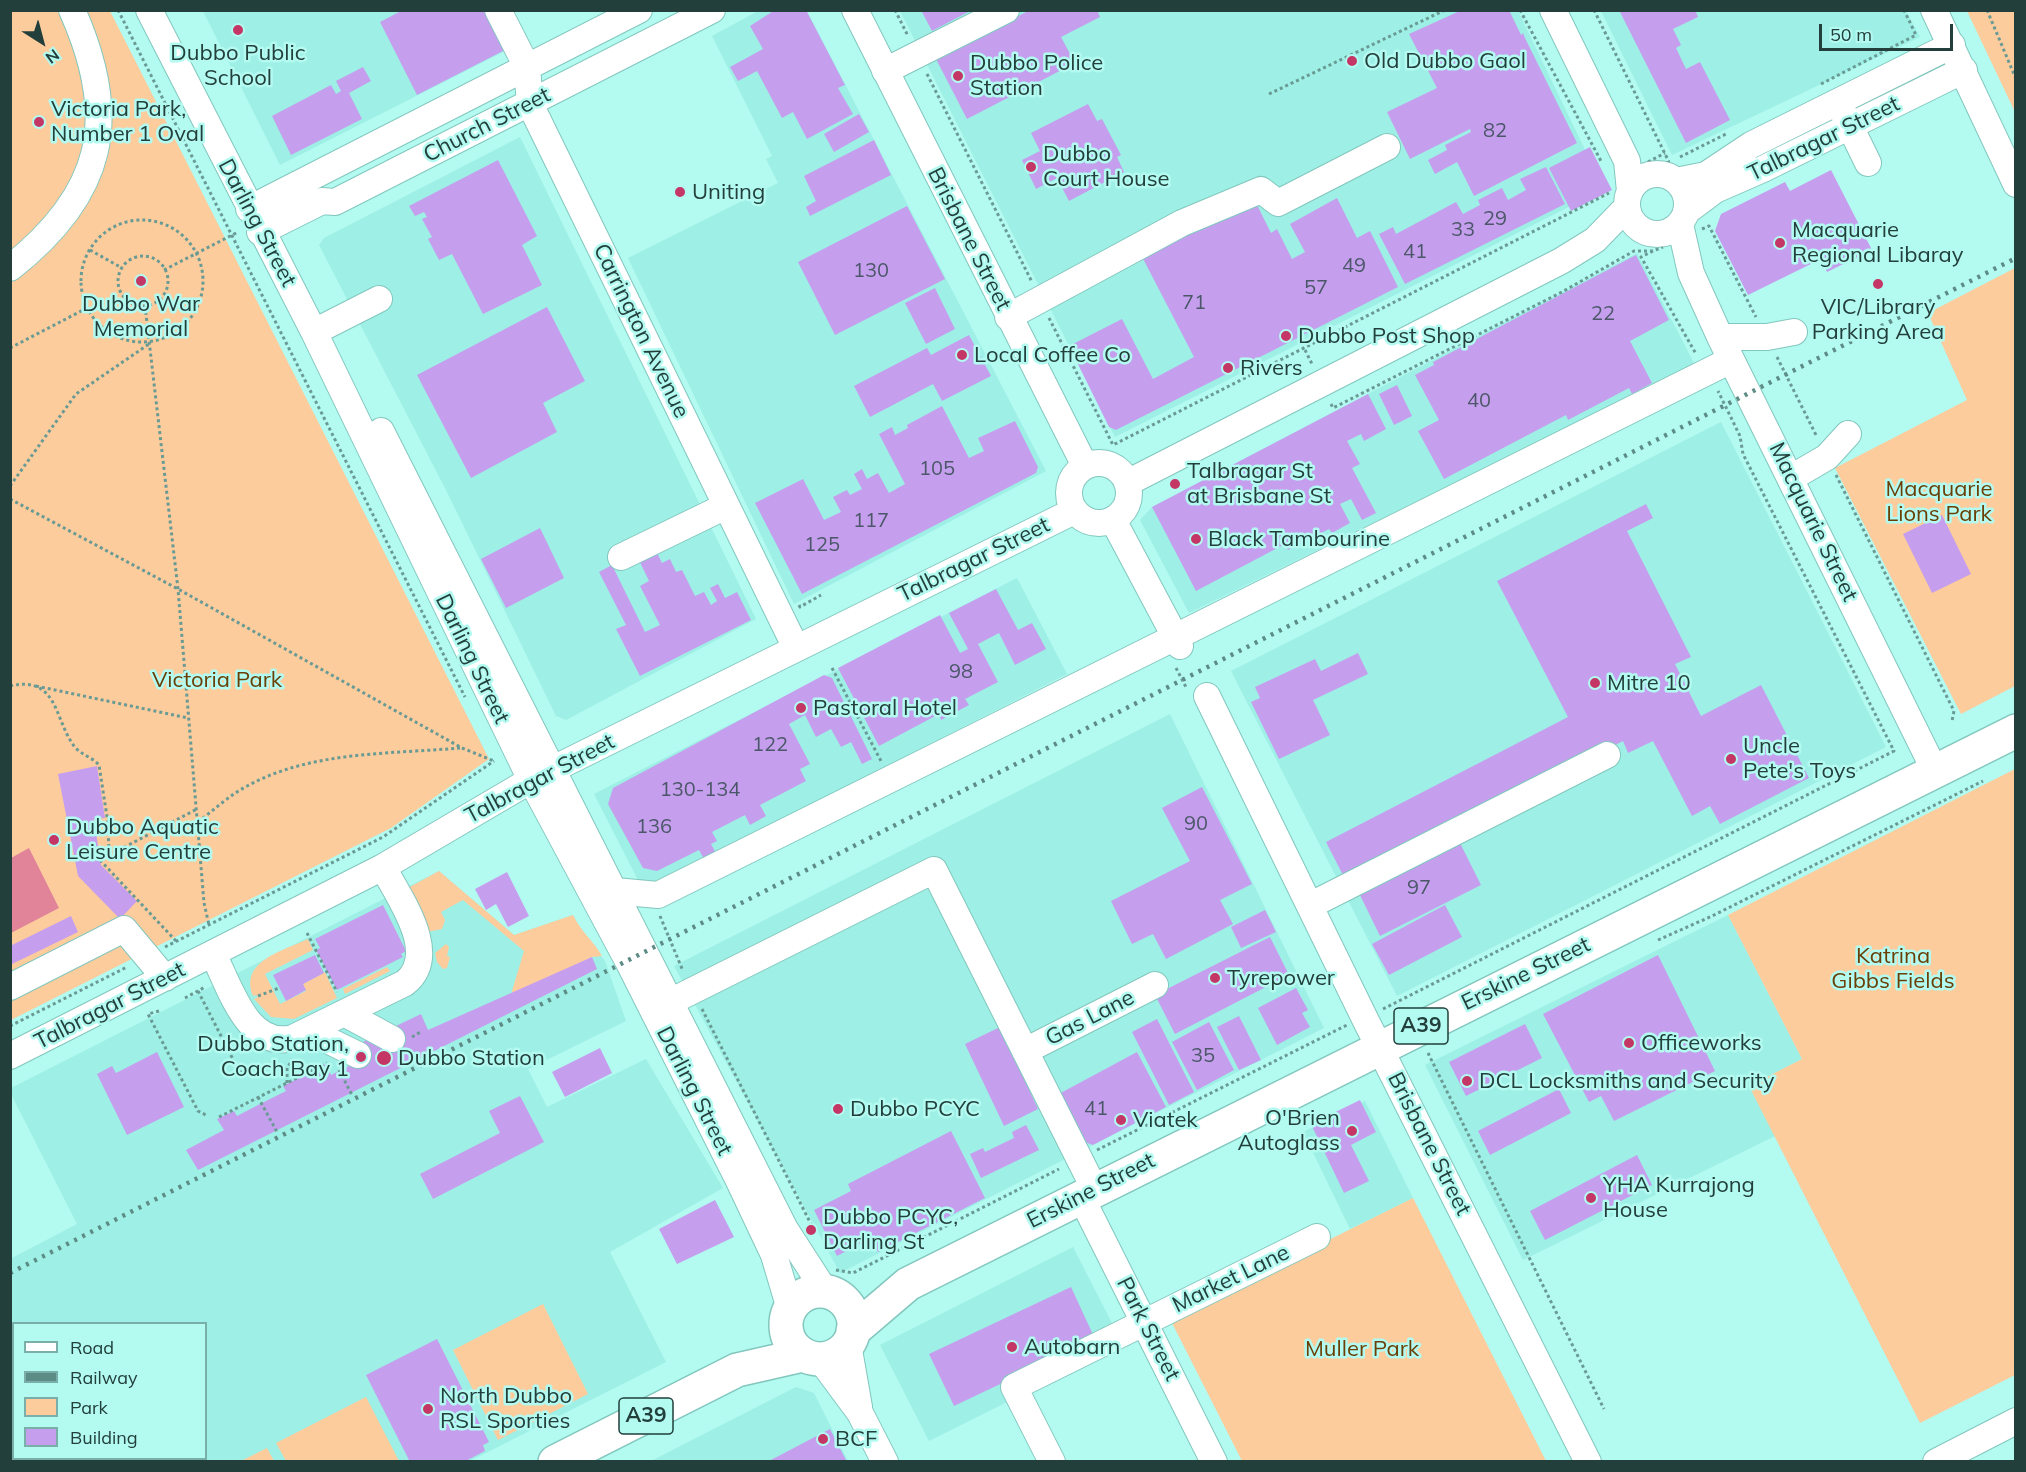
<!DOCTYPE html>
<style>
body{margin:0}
#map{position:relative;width:2026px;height:1472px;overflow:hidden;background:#b3faf1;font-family:Mulish,sans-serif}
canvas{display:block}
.frame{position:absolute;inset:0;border:12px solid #223f3b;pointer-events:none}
.legend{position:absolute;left:12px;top:1322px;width:195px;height:138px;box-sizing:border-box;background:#b3faf1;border:2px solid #79afa8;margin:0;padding:8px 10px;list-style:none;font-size:18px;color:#223f3b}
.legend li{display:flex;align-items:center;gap:12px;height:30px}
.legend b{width:30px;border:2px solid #79afa8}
.north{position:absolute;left:12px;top:12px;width:60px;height:60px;-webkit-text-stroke:4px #b3faf1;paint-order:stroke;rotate:144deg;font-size:16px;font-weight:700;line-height:24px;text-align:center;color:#223f3b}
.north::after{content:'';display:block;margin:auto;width:21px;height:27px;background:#223f3b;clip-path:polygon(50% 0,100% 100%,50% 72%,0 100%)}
.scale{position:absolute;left:1819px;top:24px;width:134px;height:27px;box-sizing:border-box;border:3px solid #223f3b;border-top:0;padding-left:8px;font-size:18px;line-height:21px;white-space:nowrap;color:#223f3b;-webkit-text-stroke:4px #b3faf1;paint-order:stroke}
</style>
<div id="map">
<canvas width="2026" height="1472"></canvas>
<div class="frame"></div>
<ul class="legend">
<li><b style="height:8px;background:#fff"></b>Road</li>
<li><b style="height:8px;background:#5d8b85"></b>Railway</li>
<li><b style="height:16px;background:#fdcc9d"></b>Park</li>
<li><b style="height:16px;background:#c59fee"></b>Building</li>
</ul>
<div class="north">N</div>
<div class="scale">50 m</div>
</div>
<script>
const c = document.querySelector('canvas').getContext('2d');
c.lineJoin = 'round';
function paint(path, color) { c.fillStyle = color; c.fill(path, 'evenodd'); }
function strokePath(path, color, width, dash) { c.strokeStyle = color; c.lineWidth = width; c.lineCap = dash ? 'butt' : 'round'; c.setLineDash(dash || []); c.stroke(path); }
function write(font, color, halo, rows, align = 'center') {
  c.font = font + ' Mulish,sans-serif'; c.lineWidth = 5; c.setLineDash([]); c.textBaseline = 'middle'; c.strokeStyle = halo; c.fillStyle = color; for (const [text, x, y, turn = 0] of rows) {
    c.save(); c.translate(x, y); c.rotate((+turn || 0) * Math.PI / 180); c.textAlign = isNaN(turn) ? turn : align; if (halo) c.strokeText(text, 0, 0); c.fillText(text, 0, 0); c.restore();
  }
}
paint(new Path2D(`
 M203,11H489L509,49L280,165Z
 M758,11H807L1046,471L794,604L628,258L778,183L766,159L772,156L712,36Z
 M900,11H1518L1604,189L1115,437Z
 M1601,11H1906L1920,37L1672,155Z
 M520,137L756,619L566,720L556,716L446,490L319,245L324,238Z
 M1637,253L1695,365L1189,613L1140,520L1152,507Z
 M1721,422L1886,747L1397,996L1231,671Z
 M1017,578L1067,674L646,888L641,886L594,794Z
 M1170,714L1324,1028L840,1273L674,966Z
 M439,871L514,935L573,915L582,933L605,961L626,1021L528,1069L547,1107L646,1059L723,1188L610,1252L666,1362L470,1461H11L10,1259L77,1224L11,1094V1088ZM14,1324H206V1458H14Z
 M1728,915L1802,1059L1750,1086L1775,1136L1523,1260L1425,1065Z
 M1365,1101L1413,1198L1350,1229L1303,1132Z
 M1073,1247L1115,1329L1011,1400L929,1441L880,1345Z
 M796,1387L814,1393L848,1461L649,1462Z`), '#9eefe5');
paint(new Path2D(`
 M11,11H110L489,759L391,828L11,1020Z
 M1967,11H2015V112Z
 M2015,268V686L1961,714L1835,468L1967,400L1928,313Z
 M2015,769V1375L1920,1423L1749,1086L1802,1059L1728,915Z
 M439,871L514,935L573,915C581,932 593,940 602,956L592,957L514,995L512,991L524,951L463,900L441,912L445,920L442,929L427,932L406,889Z
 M308,939L313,950L265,974L280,1004L306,991L303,984L325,972L337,998L294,1019L271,1017L254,999L258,997L256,995L253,996C239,961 283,951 308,939Z
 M446,944L449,947L447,956L450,957L447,968L443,969L437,962L435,953Z
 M387,967L390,971L345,994L343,989Z
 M1413,1198L1546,1461H1242L1170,1319Z
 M543,1304L588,1394L498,1440L453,1350Z
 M366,1397L399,1461H286L276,1443Z
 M267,1448L274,1461H241Z`), '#fdcc9d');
paint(new Path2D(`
 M29,848L59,908L11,933V858Z`), '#e1849a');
paint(new Path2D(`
 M403,10H485L505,50L417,95L380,22Z
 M775,10H806L845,85L838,88L853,114L807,139L793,112L782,118L757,71L738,81L730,67L763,49L750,26Z
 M921,10H972L932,31Z
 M1030,10H1097L1100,17L1061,37L1075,63L967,119L936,59Z
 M1462,10H1509L1521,35L1523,33L1525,38L1577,143L1474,196L1457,162L1435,174L1428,160L1447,150L1445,145L1471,132L1470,129L1410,159L1387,112L1437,88L1409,34Z
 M1619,10H1695L1698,17L1673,29L1681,45L1676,48L1686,69L1700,62L1730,120L1686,143Z
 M363,67L371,81L349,93L362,119L291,155L272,116L331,85L336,94L341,91L336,81Z
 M1088,104L1097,121L1102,119L1121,155L1117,157L1124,172L1069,201L1057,178L1036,189L1022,160L1040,151L1031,133Z
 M859,114L869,132L834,152L824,134Z
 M874,140L891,175L810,216L806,207L816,201L804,176Z
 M1590,147L1612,190L1571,211L1549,168Z
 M498,160L537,236L522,245L542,285L483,314L452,254L439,260L428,239L432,237L422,219L427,217L424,212L415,216L409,206Z
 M1546,167L1565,204L1405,284L1379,234L1393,227L1396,234L1456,202L1463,214L1480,205L1478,200L1502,188L1508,200L1526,190L1520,179Z
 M1831,170L1872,250L1827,272L1821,259L1748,295L1715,231L1721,214L1785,182L1790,191Z
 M1337,198L1357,238L1370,231L1398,287L1116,430L1109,427L1069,346L1122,319L1153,379L1194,357L1138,249L1183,225L1188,235L1255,201L1271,233L1277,229L1292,259L1305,252L1290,224Z
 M907,206L945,279L835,335L798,262Z
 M1636,255L1669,320L1630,341L1652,383L1632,394L1629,388L1568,420L1566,415L1444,479L1418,431L1439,420L1415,375L1434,365L1433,362Z
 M935,288L955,329L926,344L905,303Z
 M547,307L585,381L543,403L557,432L471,478L417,375Z
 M969,335L991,376L942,401L933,384L870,417L854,386L927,348L931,355Z
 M1397,385L1412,416L1394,425L1379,394Z
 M1368,394L1386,429L1364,441L1361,434L1347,441L1360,464L1352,468L1376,513L1362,520L1351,499L1340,504L1350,523L1332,533L1329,529L1288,550L1285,544L1196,591L1152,507Z
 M942,406L969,458L984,451L978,438L1015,421L1038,467L1036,473L802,594L755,503L803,479L824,520L841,512L833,497L847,490L850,495L862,489L854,474L862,469L867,479L878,473L889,493L905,484L879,434L892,427L895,435L908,428L907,425Z
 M1646,504L1653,518L1627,531L1691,657L1675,664L1701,716L1761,685L1809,778L1720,824L1710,806L1692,816L1653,741L1628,753L1623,741L1347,883L1326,842L1568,717L1497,581Z
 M1942,515L1971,574L1932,593L1903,534Z
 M540,528L564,578L506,608L481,559Z
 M653,545L662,563L670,559L676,572L682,570L695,596L704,592L711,605L717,601L710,588L718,584L725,598L737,592L751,620L640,676L616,629L626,625L599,572L612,565L645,632L660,625L640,586L649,581L636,554Z
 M996,589L1018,630L1032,623L1046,649L1015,665L999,633L978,644L998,682L965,699L969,705L941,720L939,714L879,746L838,668L940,615L960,653L968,649L949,613Z
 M1358,653L1368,674L1313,700L1330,735L1279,759L1251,702L1260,698L1255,687L1315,659L1321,671Z
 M824,675L832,678L872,759L862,764L851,742L841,747L831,729L816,737L805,715L789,724L810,764L800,769L806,781L760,805L766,816L750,825L745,815L712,832L717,841L711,844L719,859L707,865L699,850L657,871L643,868L608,804L613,788Z
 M97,766L105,818L94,819L101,865L137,901L120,919L78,876L58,774Z
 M1202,787L1252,884L1220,900L1233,924L1166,959L1153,934L1132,944L1111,901L1190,861L1162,808Z
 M1459,841L1481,885L1380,936L1358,891Z
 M507,872L529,916L508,927L496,904L486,910L475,889Z
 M383,905L406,951L401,954L403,957L337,990L316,950L320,948L315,939Z
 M1445,905L1462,937L1389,975L1372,944Z
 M1265,910L1276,932L1241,948L1231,927Z
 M71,916L78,932L10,965V946Z
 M1270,937L1289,975L1175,1034L1155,995Z
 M315,955L324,973L303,984L306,990L286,1001L273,975Z
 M1658,955L1715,1071L1614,1121L1601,1096L1589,1102L1543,1014Z
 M592,957L597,969L198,1170L186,1150L224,1130L217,1119L234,1111L237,1116L262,1103L286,1091L283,1086L326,1064L331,1075L351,1065L344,1051L421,1014L428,1030Z
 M1296,988L1308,1010L1302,1013L1310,1027L1277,1045L1258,1008Z
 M1239,1016L1261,1060L1239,1070L1217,1027Z
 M1157,1019L1194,1092L1169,1105L1132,1032Z
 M1209,1022L1234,1070L1197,1090L1172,1042Z
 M1525,1024L1542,1058L1466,1096L1449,1062Z
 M1000,1027L1038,1109L1004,1126L965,1044Z
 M600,1048L612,1073L565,1097L552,1072Z
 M157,1052L184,1107L127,1135L97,1074L112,1066L116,1073Z
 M1137,1052L1166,1107L1093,1145L1082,1141L1057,1095Z
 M1559,1089L1571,1113L1490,1155L1478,1131Z
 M520,1096L544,1142L433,1199L420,1174L500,1133L489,1111Z
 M1360,1100L1376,1132L1351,1145L1369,1181L1344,1193L1311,1124Z
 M1026,1125L1039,1150L981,1178L970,1154L983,1148L985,1152L1014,1138L1012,1132Z
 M951,1131L985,1198L878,1252L871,1238L837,1256L814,1210L851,1191L848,1184Z
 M1637,1155L1652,1185L1545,1240L1530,1211Z
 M715,1200L734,1237L677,1264L659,1229Z
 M1071,1287L1095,1339L954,1406L929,1354Z
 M437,1339L489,1442L483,1445L485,1451L464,1462H410L366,1375Z
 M830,1429L847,1462H767L790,1450Z`), '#c59fee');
const minor = new Path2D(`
 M149,10L314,332L531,780L628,961L739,1181L774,1255L790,1309
 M498,10L527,67L530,104L796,648
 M855,10L1085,466
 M1553,10L1627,161L1630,191
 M1934,10L2016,184
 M885,71L1006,10
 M1843,112L1868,163
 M1627 204a30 30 0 1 1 60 0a30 30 0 1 1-60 0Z
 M1676,181L1706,175L1751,145L1952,45
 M249,209L639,10
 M1687,211L1715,190L1763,169L1964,70
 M1680,224L1691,273L1720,337L1935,771
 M260,232L322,201L335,202L712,10
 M10,268C104,194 121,119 72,10
 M1008,317L1182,223L1261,190L1278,203L1387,147
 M314,332L379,299
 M1720,337H1767L1794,332
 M381,431L785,1229L825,1291
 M1069 493a30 30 0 1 1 60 0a30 30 0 1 1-60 0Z
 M1791,478L1827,457L1848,434
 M1127,483L1561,261L1595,240L1627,207
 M1113,520L1180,646
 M621,557L726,506
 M1207,696L1366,1021L1588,1462
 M615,891L658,895L1731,360
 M1311,905L1607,755
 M213,954C230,986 247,1050 293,1038L405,983C441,954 399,898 383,867
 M10,987L124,929L165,978
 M672,1001L934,870L1095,1190
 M344,1013L392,1039
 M309,1031L358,1055
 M1025,1051L1155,985
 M10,1056L383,867L531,780L1074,511
 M1081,1197L1214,1462
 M848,1344L859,1407
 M820,1359L860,1413L885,1462
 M1052,1462L1014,1387L1317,1237
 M1936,1462L2016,1421`);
const highway = new Path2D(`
 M786 1325a34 34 0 1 1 68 0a34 34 0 1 1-68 0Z
 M853,1331L908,1284L2016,731
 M555,1462L737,1370L803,1355`);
strokePath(minor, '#82c7be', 28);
strokePath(highway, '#82c7be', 36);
strokePath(new Path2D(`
 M118,10L465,697
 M895,10L908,36
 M1520,10L1601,161
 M1594,10L1669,162
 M1987,10L2016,79
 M927,74L1032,282
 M1821,84L1916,35L1904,10
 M1269,94L1445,10
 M1680,157L1728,133
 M1648,162L1665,153
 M81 281a61 61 0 1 1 122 0a61 61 0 1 1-122 0Z
 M1702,229L1709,226L1756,317
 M90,250L122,268
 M1653,251L1641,257L1696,354
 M118 281a25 25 0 1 1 50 0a25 25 0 1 1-50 0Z
 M164,270L238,232
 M145,306L178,589L204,903L209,925
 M1049,318L1113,445L1609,193
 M10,348L87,308
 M1305,350L1312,364
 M1777,357L1817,437
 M1331,404L1333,408L1562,292L1634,251H1653L1663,247
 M1836,475L1954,711L1952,721
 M10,486L76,394L149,344
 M10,499L178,589L462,748L494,761
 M799,605L800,607L821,595
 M832,668L881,761
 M1176,668L1187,689
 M10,686C58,675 54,719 74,746C81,755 92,757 99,765L108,823L109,855
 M36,686L188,718
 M198,822C215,809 232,793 251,784C314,751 391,754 460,748
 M660,916L683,971
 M307,933L337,992
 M1658,940L1712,916L1983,781
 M176,941L100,860L197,809
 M165,947L383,837L494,761
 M198,991L239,1071L246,1075
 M258,996L279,988
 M185,998L205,987
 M702,1009L816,1234
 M1383,1009L1894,751L1743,454L1740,436L1718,391
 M159,1011L148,1014L198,1111L206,1115
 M10,1026L127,967
 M412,1037L422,1031
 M1428,1053L1604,1409
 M339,1070L352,1095
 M287,1083V1068L293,1059
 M258,1097L277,1132
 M219,1117L327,1063
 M1097,1150L1347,1025
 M836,1270L853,1273L1059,1169`), '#699a94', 3, [3, 3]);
strokePath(minor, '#fff', 26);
strokePath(highway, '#fff', 33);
strokePath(new Path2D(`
 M10,1273L2016,258`), '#5d8b85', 4.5, [3, 6]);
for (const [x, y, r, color] of [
 [238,30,6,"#c43665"],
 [1352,61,6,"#c43665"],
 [958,76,6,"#c43665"],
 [39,122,6,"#c43665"],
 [1031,167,6,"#c43665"],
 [680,192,6,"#c43665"],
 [1780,243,6,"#c43665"],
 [141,281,6,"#c43665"],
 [1878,284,6,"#c43665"],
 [1286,336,6,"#c43665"],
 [962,355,6,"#c43665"],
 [1228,368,6,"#c43665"],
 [1175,484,6,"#c43665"],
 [1196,539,6,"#c43665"],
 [1595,683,6,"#c43665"],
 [801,708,6,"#c43665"],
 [1731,759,6,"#c43665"],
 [54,840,6,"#c43665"],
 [1215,978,6,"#c43665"],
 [1629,1043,6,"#c43665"],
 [361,1057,6,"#c43665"],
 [384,1058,8,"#c43665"],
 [1467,1081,6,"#c43665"],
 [838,1109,6,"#c43665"],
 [1121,1120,6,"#c43665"],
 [1352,1131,6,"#c43665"],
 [1591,1198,6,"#c43665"],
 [811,1230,6,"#c43665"],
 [1012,1347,6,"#c43665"],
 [428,1409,6,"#c43665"],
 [823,1439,6,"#c43665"]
]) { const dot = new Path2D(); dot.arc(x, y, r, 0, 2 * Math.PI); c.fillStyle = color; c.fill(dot); strokePath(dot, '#b3faf1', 2); }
write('20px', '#4b5768', null, [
 ["82",1495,131],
 ["29",1495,219],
 ["33",1463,230],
 ["41",1415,252],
 ["49",1354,266],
 ["130",871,271],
 ["57",1316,288],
 ["71",1194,303],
 ["22",1603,314],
 ["40",1479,401],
 ["105",937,469],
 ["117",871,521],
 ["125",822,545],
 ["98",961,672],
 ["122",770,745],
 ["130-134",700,790],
 ["90",1196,824],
 ["136",654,827],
 ["97",1419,888],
 ["35",1203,1056],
 ["41",1096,1109]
]);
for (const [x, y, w] of [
 [1421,1026,54],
 [646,1416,54]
]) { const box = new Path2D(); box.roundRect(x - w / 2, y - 18, w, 36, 4.5); c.fillStyle = '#b3faf1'; c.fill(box); strokePath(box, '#223f3b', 1.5); }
write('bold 21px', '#223f3b', null, [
 ["A39",1421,1026],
 ["A39",646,1416]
]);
write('22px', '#223f3b', '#b3faf1', [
 ["Dubbo Public",238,53,"center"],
 ["School",238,78,"center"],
 ["Old Dubbo Gaol",1364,61],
 ["Dubbo Police",970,63],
 ["Station",970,88],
 ["Victoria Park,",51,109],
 ["Number 1 Oval",51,134],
 ["Dubbo",1043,154],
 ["Court House",1043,179],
 ["Uniting",692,192],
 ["Macquarie",1792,230],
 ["Regional Libaray",1792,255],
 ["Dubbo War",141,304,"center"],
 ["Memorial",141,329,"center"],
 ["VIC/Library",1878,307,"center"],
 ["Parking Area",1878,332,"center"],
 ["Dubbo Post Shop",1298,336],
 ["Local Coffee Co",974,355],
 ["Rivers",1240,368],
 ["Talbragar St",1187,471],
 ["at Brisbane St",1187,496],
 ["Black Tambourine",1208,539],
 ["Mitre 10",1607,683],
 ["Pastoral Hotel",813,708],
 ["Uncle",1743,746],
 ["Pete's Toys",1743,771],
 ["Dubbo Aquatic",66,827],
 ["Leisure Centre",66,852],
 ["Tyrepower",1227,978],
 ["Officeworks",1641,1043],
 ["Dubbo Station,",349,1044,"right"],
 ["Coach Bay 1",349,1069,"right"],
 ["Dubbo Station",398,1058],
 ["DCL Locksmiths and Security",1479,1081],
 ["Dubbo PCYC",850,1109],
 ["O'Brien",1340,1118,"right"],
 ["Autoglass",1340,1143,"right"],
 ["Viatek",1133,1120],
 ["YHA Kurrajong",1603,1185],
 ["House",1603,1210],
 ["Dubbo PCYC,",823,1217],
 ["Darling St",823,1242],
 ["Autobarn",1024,1347],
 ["North Dubbo",440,1396],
 ["RSL Sporties",440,1421],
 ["BCF",835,1439]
], 'left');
write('22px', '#223f3b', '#b3faf1', [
 ["Church Street",487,125,-27],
 ["Talbragar Street",1824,139,-26],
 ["Darling Street",257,223,62],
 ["Brisbane Street",969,239,63],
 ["Carrington Avenue",641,331,64],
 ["Macquarie Street",1813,522,64],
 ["Talbragar Street",974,560,-26],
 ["Darling Street",472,659,64],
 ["Talbragar Street",540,779,-28],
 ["Erskine Street",1526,974,-26],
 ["Talbragar Street",110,1006,-27],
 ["Gas Lane",1090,1018,-27],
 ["Darling Street",694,1091,63],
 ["Brisbane Street",1429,1144,63],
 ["Erskine Street",1091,1191,-27],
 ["Market Lane",1231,1279,-26],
 ["Park Street",1148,1329,63]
]);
write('22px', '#6a3f06', '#b3faf1', [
 ["Macquarie",1939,489],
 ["Lions Park",1939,514],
 ["Victoria Park",217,680],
 ["Katrina",1893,956],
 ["Gibbs Fields",1893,981],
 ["Muller Park",1362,1349]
]);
</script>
